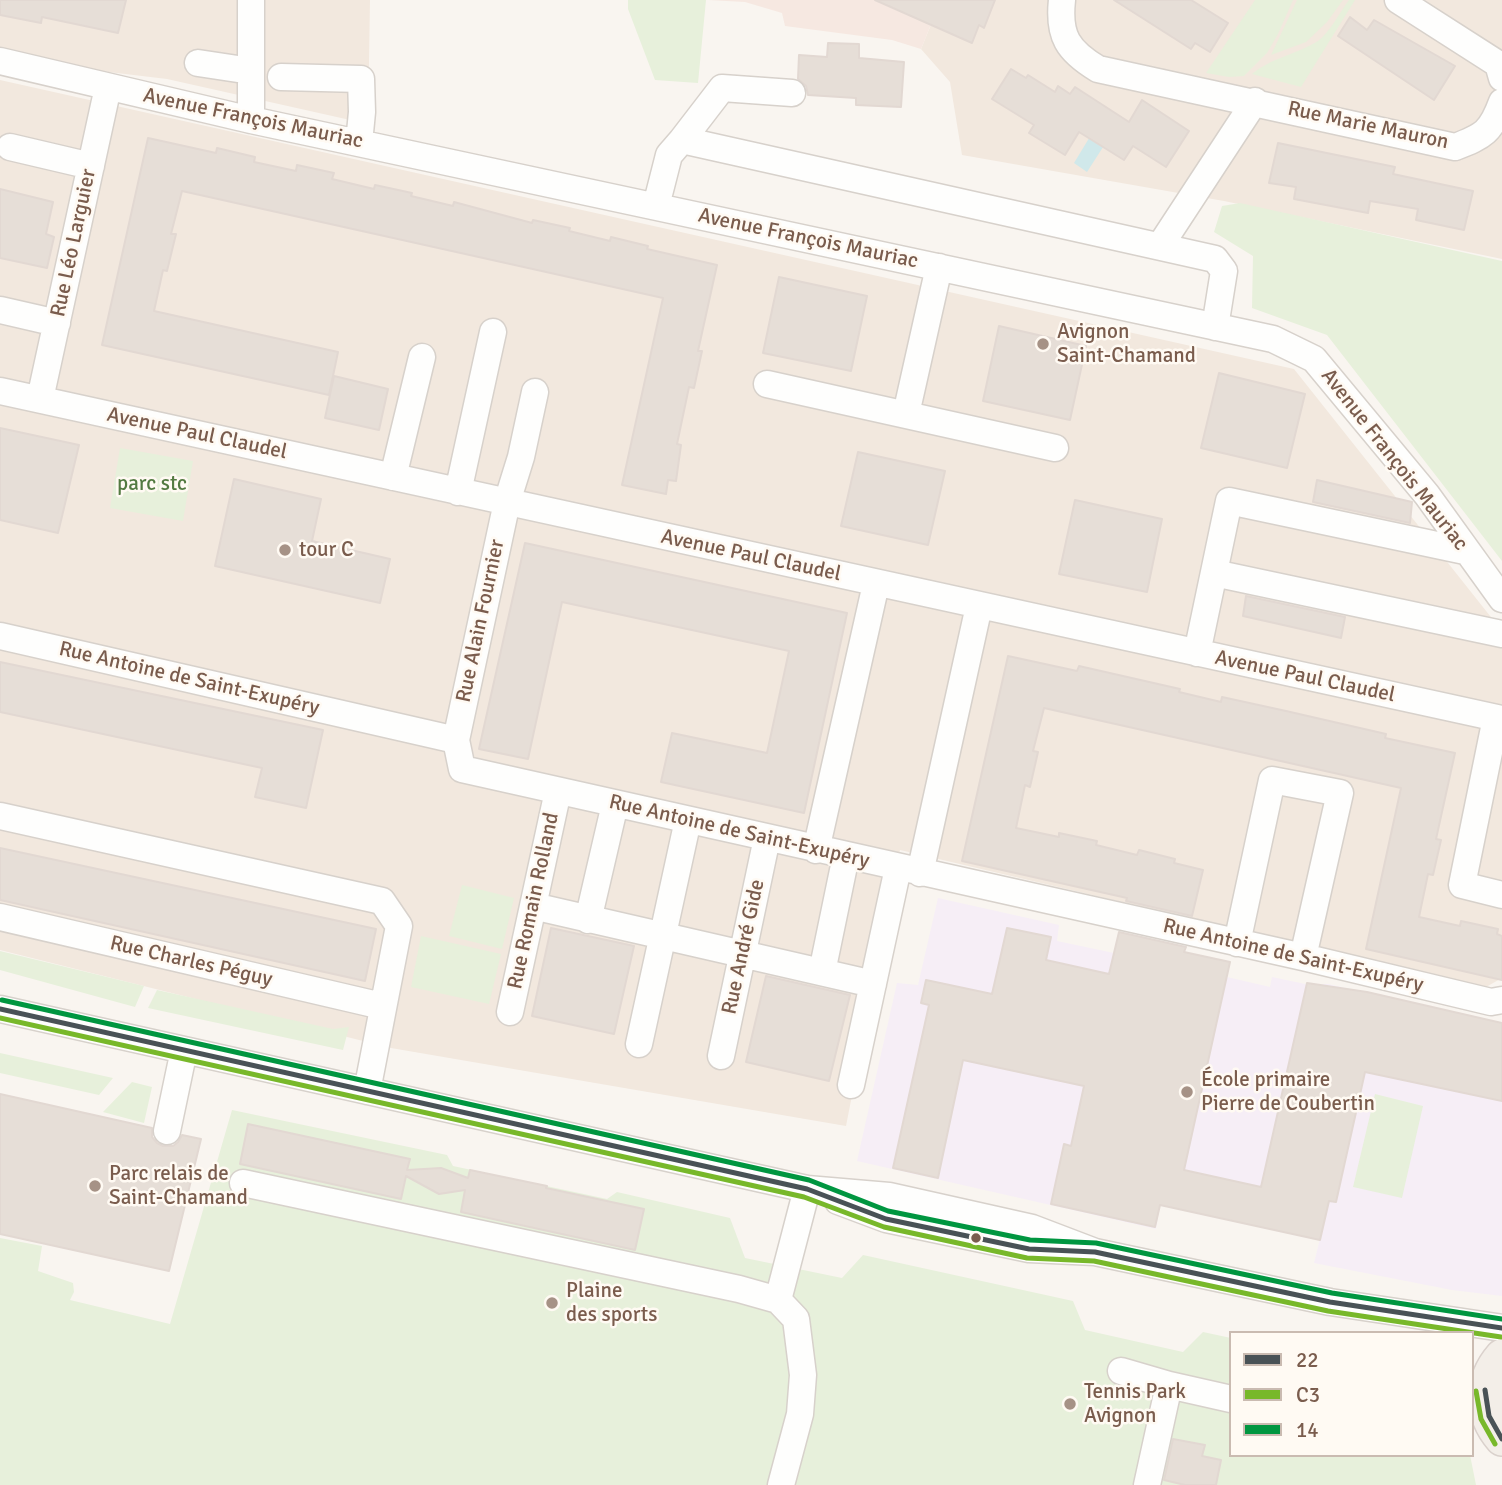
<!DOCTYPE html>
<meta charset="utf-8">
<style>
body{margin:0}
#map{position:relative;width:1502px;height:1485px;overflow:hidden;background:#f9f5f0;font-family:Signika,sans-serif}
canvas{display:block}
.legend{position:absolute;left:1229px;top:1331px;width:245px;height:126px;box-sizing:border-box;background:#fffaf3;border:2px solid #cabbb1;margin:0;padding:9px 12px;list-style:none;font-size:21px;color:#7a5c4d}
.legend li{display:flex;align-items:center;gap:14px;height:35px}
.legend b{width:35px;border:2px solid #cabbb1}
</style>
<div id="map">
<canvas width="1502" height="1485"></canvas>
<ul class="legend">
<li><b style="height:9px;background:#495256"></b>22</li>
<li><b style="height:9px;background:#78b82a"></b>C3</li>
<li><b style="height:9px;background:#009640"></b>14</li>
</ul>
</div>
<script>
const c = document.querySelector('canvas').getContext('2d');
c.lineJoin = 'round';
function paint(path, color) { c.fillStyle = color; c.fill(path, 'evenodd'); }
function strokePath(path, color, width, dash) { c.strokeStyle = color; c.lineWidth = width; c.lineCap = dash ? 'butt' : 'round'; c.setLineDash(dash || []); c.stroke(path); }
function write(font, color, halo, rows, align = 'center') {
  c.font = font + ' Signika,sans-serif'; c.lineWidth = 5; c.setLineDash([]); c.textBaseline = 'middle'; c.strokeStyle = halo; c.fillStyle = color; for (const [text, x, y, turn = 0] of rows) {
    c.save(); c.translate(x, y); c.rotate((+turn || 0) * Math.PI / 180); c.textAlign = isNaN(turn) ? turn : align; if (halo) c.strokeText(text, 0, 0); c.fillText(text, 0, 0); c.restore();
  }
}
paint(new Path2D(`
 M0,0H370L368,124L167,79L0,59Z
 M941,0H1502V259L1224,201L962,155L950,82L921,49Z
 M0,80L1294,369L1502,631V978L1486,987L900,850L846,1126L391,1048L0,950Z`), '#f2e8de');
paint(new Path2D(`
 M708,0H941L921,49L892,40L785,26L782,13L745,2Z`), '#f6e8e1');
paint(new Path2D(`
 M938,898L1059,925L1057,941L1114,953L1117,938L1229,962L1227,977L1270,987L1272,977L1310,985L1328,984L1502,1024V1296L1452,1290L1314,1263L1320,1239L1160,1205L1156,1229L857,1161L897,983L918,985Z`), '#f6eef6');
paint(new Path2D(`
 M628,0H706L698,83L655,80L628,9Z
 M1255,0H1293L1278,34L1267,53L1244,76L1229,77L1206,73Z
 M1297,0H1343L1327,22L1306,42L1271,55Z
 M1349,0H1355L1301,87L1252,74C1271,58 1297,54 1318,41C1330,32 1340,12 1349,0Z
 M1240,203L1502,261V561L1327,335L1252,308L1253,256L1214,232L1222,206Z
 M120,448L193,461L183,521L110,508Z
 M462,885L514,898L502,949L449,936Z
 M421,936L501,954L489,1004L411,987Z
 M0,951L144,986L135,1007L0,970Z
 M157,990L333,1029L349,1027L343,1050L148,1008Z
 M0,1053L113,1078L99,1095L0,1073Z
 M132,1082L152,1087L144,1123L103,1112Z
 M1375,1094L1423,1106L1402,1198L1353,1187Z
 M232,1110L447,1155L453,1166L607,1199L617,1192L730,1218L745,1258L842,1278L863,1255L1073,1301L1085,1330L1183,1352L1203,1332L1231,1338V1455H1470L1476,1485H0V1238L42,1246L38,1271L73,1283L74,1292L70,1300L170,1324Z`), '#e7f0db');
paint(new Path2D(`
 M1091,135L1105,144L1087,172L1074,163Z`), '#d0e8ea');
const building = new Path2D(`
 M0,0H126L118,33L42,17L41,23L0,15Z
 M875,0H995L984,28L979,25L972,43Z
 M1114,0H1191L1228,23L1210,52L1195,43L1191,49Z
 M1350,17L1367,30L1374,20L1455,66L1434,100L1338,36Z
 M828,43L859,44V58L904,62L901,107L856,105V98L808,95L806,86L798,79L799,55L827,57Z
 M1011,69L1026,78L1028,75L1055,92L1058,86L1070,94L1075,87L1129,122L1142,100L1189,131L1166,167L1133,146L1124,160L1079,132L1065,155L1029,133L1034,125L992,99Z
 M148,138L216,153L217,148L255,157L254,162L296,171L297,165L334,173L332,179L374,189L375,185L412,193L411,196L453,206L454,202L532,223L533,220L570,228L569,231L610,241L611,237L648,246L647,249L717,265L698,351H702L694,388L689,387L677,444L681,445L676,481L668,480L666,494L622,485L663,298L182,191L171,234H176L167,271L163,270L154,311L338,352L329,395L102,345Z
 M1278,143L1395,167L1393,174L1473,191L1464,230L1416,220L1418,209L1370,201L1368,213L1294,199L1296,187L1269,183Z
 M0,189L53,202L46,234L54,237L47,268L0,258Z
 M779,277L867,296L851,371L763,353Z
 M999,326L1086,346L1070,420L983,401Z
 M1219,373L1305,394L1287,468L1201,448Z
 M334,376L388,389L379,430L325,418Z
 M0,428L79,445L58,533L0,520Z
 M858,452L945,471L928,545L841,526Z
 M234,479L321,499L312,541L390,559L380,603L215,566Z
 M1317,480L1412,502L1410,523L1313,502Z
 M1075,500L1162,519L1147,592L1059,574Z
 M525,543L847,613L804,813L661,782L672,733L767,753L789,651L562,602L528,759L479,749Z
 M1246,596L1345,617L1341,638L1243,616Z
 M1008,656L1077,671L1079,666L1180,689L1179,692L1221,702L1222,697L1286,711L1386,734L1385,738L1455,753L1436,839L1441,840L1433,875L1428,874L1419,917L1460,926L1461,921L1498,929L1497,934L1502,936V980L1366,949L1401,788L1044,708L1033,751L1038,752L1030,787L1025,785L1016,828L1059,837V833L1097,841L1096,845L1137,855L1139,850L1175,859L1174,863L1203,870L1192,916L1126,901L1127,898L962,861Z
 M0,662L323,730L306,808L255,797L262,768L0,712Z
 M0,848L376,929L365,981L0,900Z
 M551,928L634,946L614,1034L532,1016Z
 M1007,928L1051,937L1046,960L1109,974L1119,932L1186,947L1184,952L1230,962L1184,1170L1261,1187L1307,983L1367,992L1502,1023V1101L1365,1072L1336,1202L1329,1201L1320,1240L1160,1205L1155,1227L1051,1204L1064,1144L1071,1146L1084,1086L963,1060L938,1178L893,1168L929,1005L921,1003L926,980L992,994Z
 M766,976L850,995L829,1081L746,1062Z
 M0,1094L152,1128V1137L157,1143L163,1146H173L178,1142L182,1135L201,1139L169,1271L0,1234Z
 M248,1124L410,1159L407,1170L441,1168L468,1178L470,1170L547,1186L546,1188L644,1209L635,1250L461,1212L465,1190L439,1194L406,1176L401,1199L240,1164Z
 M1173,1439L1205,1445L1202,1456L1221,1460L1216,1485H1185L1164,1480Z`);
paint(building, '#e6ded7');
strokePath(building, '#e2d8d2', 2);
const minor = new Path2D(`
 M1062,0C1058,36 1068,51 1098,69L1455,147C1484,136 1491,132 1502,102
 M1398,0L1498,64L1502,78
 M0,61L251,120L1273,339L1314,359L1427,495L1502,599
 M198,63L251,71
 M281,77L361,79L362,112L359,143
 M251,120V0
 M682,140L722,88L792,93
 M10,147L91,166
 M656,206L669,155L682,140L1215,259L1224,271L1215,327
 M1160,246L1255,101
 M0,310L57,323
 M767,384L1055,448
 M0,391L1502,719
 M40,399L108,87
 M906,414L939,267
 M393,477L422,357
 M458,492L493,332
 M1214,573L1502,634
 M0,636L456,740L462,769L1303,957L1491,1002L1502,1000
 M1197,653L1229,501L1465,551
 M1496,718L1462,885L1502,895
 M456,740L507,502L521,457L535,392
 M0,816L382,901L399,926L367,1091
 M816,850L876,584
 M920,873L979,606
 M533,906L873,984
 M0,917L382,1006
 M588,920L615,804
 M1237,943L1272,780L1340,793L1303,957
 M822,972L846,856
 M0,1009L807,1189L889,1196L1032,1228L1095,1252
 M510,1012L558,791
 M639,1044L688,820
 M721,1056L767,838
 M851,1085L898,868
 M167,1131L184,1050
 M243,1183L739,1289L778,1300L807,1189
 M838,1201L886,1219L1029,1249L1095,1252L1330,1302L1502,1328
 M778,1300L796,1319L803,1375L800,1414L781,1485
 M1121,1371L1169,1385L1147,1485
 M1169,1385L1231,1399`);
const major = new Path2D(`
 M1502,1356C1480,1381 1480,1414 1502,1439`);
strokePath(minor, '#d7d1cb', 29);
strokePath(major, '#dad1cc', 36);
strokePath(minor, '#fefefd', 26);
strokePath(major, '#f3eee8', 33);
strokePath(new Path2D(`
 M0,1009L807,1189L886,1219L1029,1249L1095,1252L1330,1302L1502,1328
 M1485,1390L1489,1416L1502,1439`), '#495256', 5);
strokePath(new Path2D(`
 M0,1018L804,1197L884,1227L1027,1258L1094,1261L1328,1311L1501,1337
 M1476,1391L1481,1419L1495,1444`), '#78b82a', 5);
strokePath(new Path2D(`
 M2,1000L809,1180L888,1211L1030,1240L1096,1243L1332,1293L1502,1319`), '#009640', 5);
for (const [x, y, r, color] of [
 [1043,344,7,"#a69286"],
 [285,550,7,"#a69286"],
 [1187,1092,7,"#a69286"],
 [95,1186,7,"#a69286"],
 [976,1238,6,"#7a5c4d"],
 [552,1303,7,"#a69286"],
 [1070,1404,7,"#a69286"]
]) { const dot = new Path2D(); dot.arc(x, y, r, 0, 2 * Math.PI); c.fillStyle = color; c.fill(dot); strokePath(dot, '#fffaf3', 2.5); }
write('21px', '#7a5c4d', '#fffaf3', [
 ["Avenue François Mauriac",253,119,12],
 ["Rue Marie Mauron",1368,126,12],
 ["Avenue François Mauriac",808,239,12],
 ["Rue Léo Larguier",74,243,-78],
 ["Avenue Paul Claudel",197,434,12],
 ["Avenue François Mauriac",1394,460,52],
 ["Avenue Paul Claudel",751,556,12],
 ["Rue Alain Fournier",481,621,-78],
 ["Avenue Paul Claudel",1305,677,12],
 ["Rue Antoine de Saint-Exupéry",189,679,13],
 ["Rue Antoine de Saint-Exupéry",739,832,13],
 ["Rue Romain Rolland",534,901,-78],
 ["Rue André Gide",744,947,-78],
 ["Rue Antoine de Saint-Exupéry",1293,956,13],
 ["Rue Charles Péguy",191,962,13]
]);
write('21px', '#7a5c4d', '#fffaf3', [
 ["Avignon",1057,332],
 ["Saint-Chamand",1057,356],
 ["tour C",299,550],
 ["École primaire",1201,1080],
 ["Pierre de Coubertin",1201,1104],
 ["Parc relais de",109,1174],
 ["Saint-Chamand",109,1198],
 ["Plaine",566,1291],
 ["des sports",566,1315],
 ["Tennis Park",1084,1392],
 ["Avignon",1084,1416]
], 'left');
write('21px', '#537a41', '#fffaf3', [
 ["parc stc",152,484]
]);
</script>
